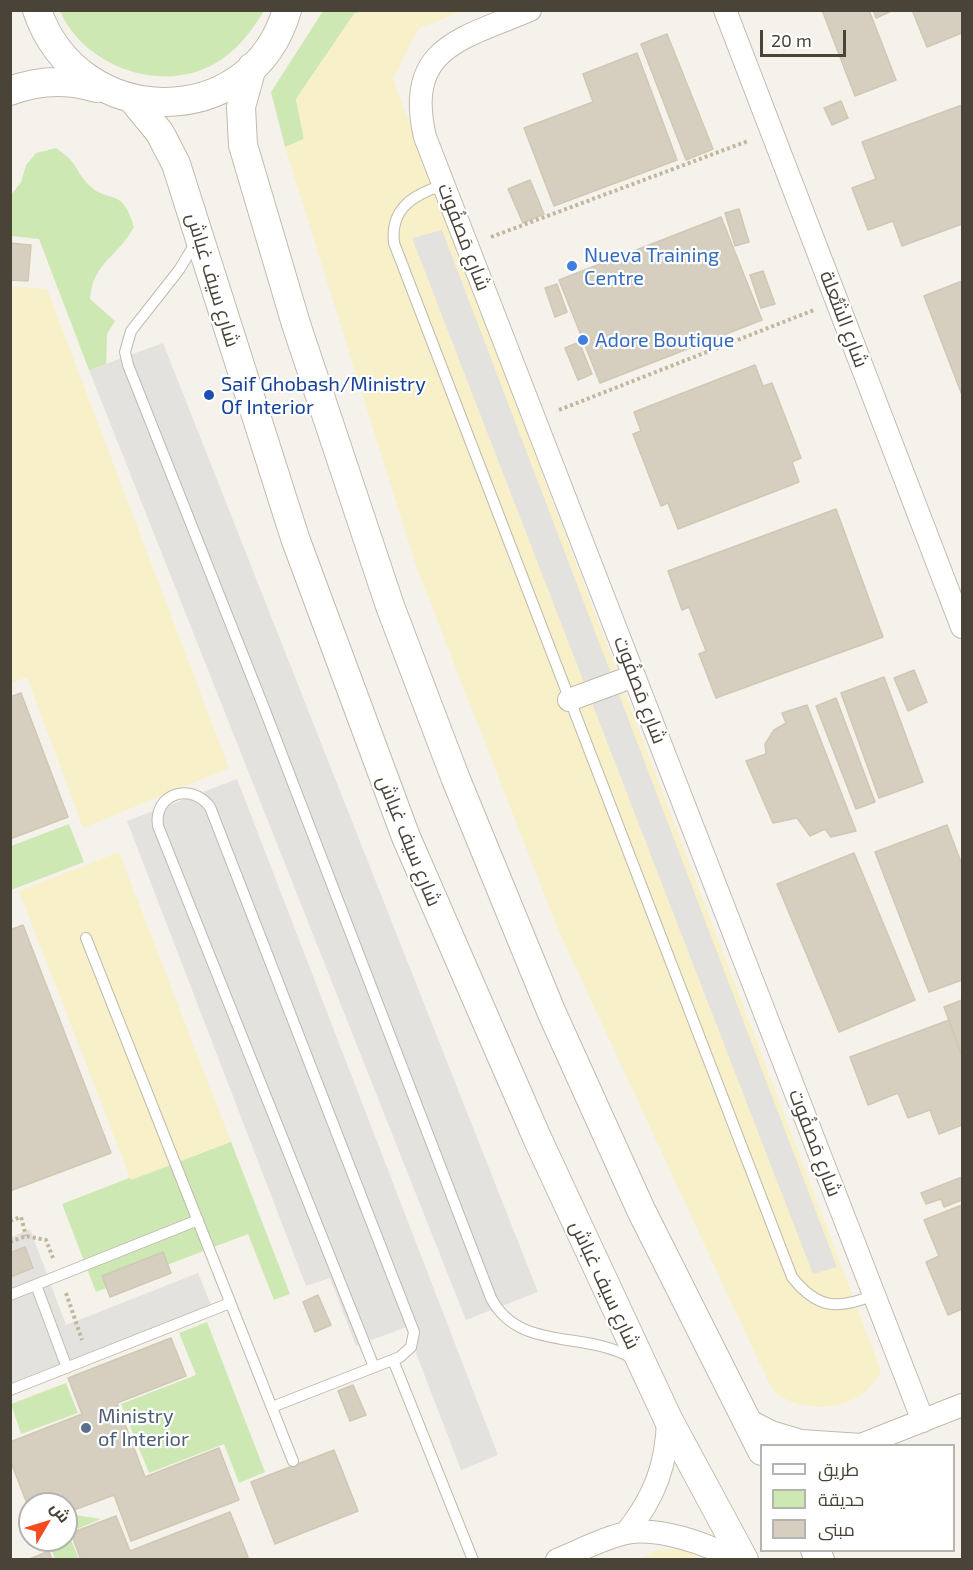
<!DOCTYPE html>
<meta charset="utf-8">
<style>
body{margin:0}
#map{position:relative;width:973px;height:1570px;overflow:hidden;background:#f5f2eb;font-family:"Exo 2",Cairo,sans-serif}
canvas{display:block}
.frame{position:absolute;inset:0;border:12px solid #494338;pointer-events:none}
.legend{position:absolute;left:760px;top:1444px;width:195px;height:108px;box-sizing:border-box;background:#fff;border:2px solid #b6b4af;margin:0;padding:8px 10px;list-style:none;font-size:18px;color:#494338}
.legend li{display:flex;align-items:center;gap:12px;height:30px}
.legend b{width:30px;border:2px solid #b6b4af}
.north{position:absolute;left:18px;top:1492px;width:60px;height:60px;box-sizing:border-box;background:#fff;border:2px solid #b6b4af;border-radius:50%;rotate:52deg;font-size:16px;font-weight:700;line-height:24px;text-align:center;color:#494338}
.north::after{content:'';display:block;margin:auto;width:21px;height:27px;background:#f64b21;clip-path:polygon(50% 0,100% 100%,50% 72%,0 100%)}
.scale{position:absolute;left:760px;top:30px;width:86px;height:27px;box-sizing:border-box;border:3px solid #494338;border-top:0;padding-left:8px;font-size:18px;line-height:21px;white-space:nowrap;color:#494338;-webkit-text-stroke:4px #fff;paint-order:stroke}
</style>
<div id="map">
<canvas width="973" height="1570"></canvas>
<div class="frame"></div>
<ul class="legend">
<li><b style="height:8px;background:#fff"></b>طريق</li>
<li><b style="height:16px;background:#cee8b4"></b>حديقة</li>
<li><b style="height:16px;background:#d6cfc0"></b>مبنى</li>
</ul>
<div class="north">ش</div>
<div class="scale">20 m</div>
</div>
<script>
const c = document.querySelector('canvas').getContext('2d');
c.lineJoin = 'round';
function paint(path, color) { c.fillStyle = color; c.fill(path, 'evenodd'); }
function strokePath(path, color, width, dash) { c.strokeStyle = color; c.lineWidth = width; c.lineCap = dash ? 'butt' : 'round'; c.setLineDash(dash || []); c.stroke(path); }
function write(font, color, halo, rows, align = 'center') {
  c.font = font + ' "Exo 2",Cairo,sans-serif'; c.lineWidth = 4.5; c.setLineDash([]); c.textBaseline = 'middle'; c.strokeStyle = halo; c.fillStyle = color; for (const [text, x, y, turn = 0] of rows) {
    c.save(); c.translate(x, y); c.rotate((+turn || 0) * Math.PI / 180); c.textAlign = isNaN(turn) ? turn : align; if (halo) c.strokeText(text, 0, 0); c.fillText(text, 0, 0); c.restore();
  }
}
paint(new Path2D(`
 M60,11H264C252,30 241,46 222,59C168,97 85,69 60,11Z
 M323,11H363L354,14L296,99L304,139L285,147L271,92Z
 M56,148C78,163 73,167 87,183C108,206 122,184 134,227C117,258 93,262 90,299L115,321L107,334L106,369L89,370L39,239L11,236V195L21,182L26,165L36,153Z
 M69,824L84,862L11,890V846Z
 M230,1139L290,1294L274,1300L248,1234L96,1292L62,1204Z
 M207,1322L265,1472L239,1483L224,1444L149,1473L121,1404L196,1375L179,1333Z
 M66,1383L78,1413L21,1434L11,1404Z
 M76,1515L101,1519L68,1533L79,1559H55L48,1540H66V1519Z`), '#cee8b4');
paint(new Path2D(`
 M363,10L463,11L418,29L393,79L881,1371C865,1408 811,1417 779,1395C770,1389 764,1372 759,1362L557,927L416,566L285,147L304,139L296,99L354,14Z
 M11,286L47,289L229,768L83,828L27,677L11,683Z
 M119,852L231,1142L131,1180L19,891Z
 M687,1549L699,1559L638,1560L658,1550Z`), '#f7f0c8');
paint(new Path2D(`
 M442,230L837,1267L813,1274L412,238Z
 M163,343L538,1292L466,1320L89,370Z
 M237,779L498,1455L461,1470L406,1327L356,1346L330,1278L306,1286L127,821Z
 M30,1229L66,1325L198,1273L211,1305L11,1383V1237Z`), '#e4e2df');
const building = new Path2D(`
 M822,10H869L896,80L855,96Z
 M873,10H894L876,18Z
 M912,10H962V33L927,47Z
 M667,34L713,149L686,160L641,44Z
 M637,53L677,160L554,206L524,128L593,102L583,74Z
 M841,101L848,118L832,125L824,108Z
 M962,105V224L902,246L893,221L868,230L852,188L876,179L862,142Z
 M530,180L544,214L523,223L508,189Z
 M739,209L749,242L735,246L725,213Z
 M721,217L762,320L600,383L559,280Z
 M10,243L31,245L28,281L10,280Z
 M763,271L775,304L761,308L750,275Z
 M962,281V395L924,296Z
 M557,284L567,312L555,317L545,288Z
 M579,342L592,374L578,380L565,348Z
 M755,365L763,386L772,383L801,458L792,462L799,482L678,529L668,503L661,506L633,434L641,431L634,412Z
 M836,509L883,637L716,698L699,654L706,651L689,607L682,610L668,571Z
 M914,670L927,702L908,711L894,678Z
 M884,677L923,782L879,798L841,693Z
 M21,693L68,817L10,839V697Z
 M836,698L875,802L856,809L816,706Z
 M807,705L856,831L831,837L825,829L810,836L797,818L773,823L746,761L766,754L765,744L774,730L786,723L782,713Z
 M947,825L962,865V980L929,992L875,852Z
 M854,853L915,1000L839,1032L777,884Z
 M23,925L111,1153L10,1191V930Z
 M962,1000V1056L944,1007Z
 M949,1020L962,1056V1125L939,1134L930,1110L908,1118L898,1093L868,1105L850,1057Z
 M962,1177V1200L944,1207L941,1199L926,1204L921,1193Z
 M962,1205V1309L948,1315L926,1262L939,1256L924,1220Z
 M25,1247L33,1268L10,1277V1253Z
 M163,1252L171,1273L110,1297L102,1276Z
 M318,1295L331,1325L315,1332L303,1302Z
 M171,1338L186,1376L117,1403L145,1477L219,1448L239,1500L131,1541L114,1495L66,1513V1504H30V1511L10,1460V1442L82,1414L68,1378Z
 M353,1385L366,1415L350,1421L338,1391Z
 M334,1450L358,1511L275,1544L251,1482Z
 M230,1512L248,1557L241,1560H81L71,1533L116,1516L130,1551Z
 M49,1551L52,1560H27Z`);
paint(building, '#d6cfc0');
strokePath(building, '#d1c7b3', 1.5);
const service = new Path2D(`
 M444,185C414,194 390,208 394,243L792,1277C817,1309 838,1310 874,1295
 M196,242L179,270L131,331L125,352L128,365L264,708L491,1298C519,1352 584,1330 632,1358
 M86,938L293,1461
 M36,1285L67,1368
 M10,1295L198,1220
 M393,1360L473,1560
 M10,1390L230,1303
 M272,1407L400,1357L411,1347L414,1332L210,807C192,782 153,793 158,826L374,1367`);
const minor = new Path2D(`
 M530,10C462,39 404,47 425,137L923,1421
 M725,10L962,627
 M569,700L634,676
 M744,1418L771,1432L801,1441L861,1445L962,1405
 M626,1533C655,1497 667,1464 668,1419
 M557,1560C579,1551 603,1538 626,1533C658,1526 708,1544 736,1560`);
const tertiary = new Path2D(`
 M37,10C78,131 251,134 287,10
 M252,67L241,107L243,145L296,324L390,606L455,777L551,1011L641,1210L762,1451
 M10,91C39,80 67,79 96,88
 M133,100L160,133L176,164L295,538L406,837L538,1140L668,1419L744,1560
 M815,1550L820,1560`);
strokePath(service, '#c0bbad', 12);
strokePath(minor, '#c0bbad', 24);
strokePath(tertiary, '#c0bbad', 30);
strokePath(new Path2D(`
 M491,237L748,141
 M559,410L814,310
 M10,1221L21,1217L26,1236
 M10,1242L26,1236L46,1240L53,1258
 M66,1293L82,1340`), '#c2b79e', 4, [3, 3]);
strokePath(service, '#fff', 10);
strokePath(minor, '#fff', 22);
strokePath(tertiary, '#fff', 28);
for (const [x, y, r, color] of [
 [572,266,6,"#3f7fe0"],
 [583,340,6,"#3f7fe0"],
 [209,395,6,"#1a4fb4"],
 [86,1428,6,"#5c6f8a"]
]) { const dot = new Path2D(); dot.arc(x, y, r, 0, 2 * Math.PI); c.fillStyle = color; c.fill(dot); strokePath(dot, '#fff', 2); }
write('20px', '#494338', '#fff', [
 ["شارع مَصفُوت",464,237,69],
 ["شارع سيف غباش",213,280,73],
 ["شارع الشُّعلة",844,319,69],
 ["شارع مَصفُوت",640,690,69],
 ["شارع سيف غباش",409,841,68],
 ["شارع مَصفُوت",815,1143,69],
 ["شارع سيف غباش",605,1285,65]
]);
write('20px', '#366cbe', '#fff', [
 ["Nueva Training",584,255],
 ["Centre",584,278],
 ["Adore Boutique",595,340]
], 'left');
write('20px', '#164399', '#fff', [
 ["Saif Ghobash/Ministry",221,384],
 ["Of Interior",221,407]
], 'left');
write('20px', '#4e5e75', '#fff', [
 ["Ministry",98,1416],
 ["of Interior",98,1439]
], 'left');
</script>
